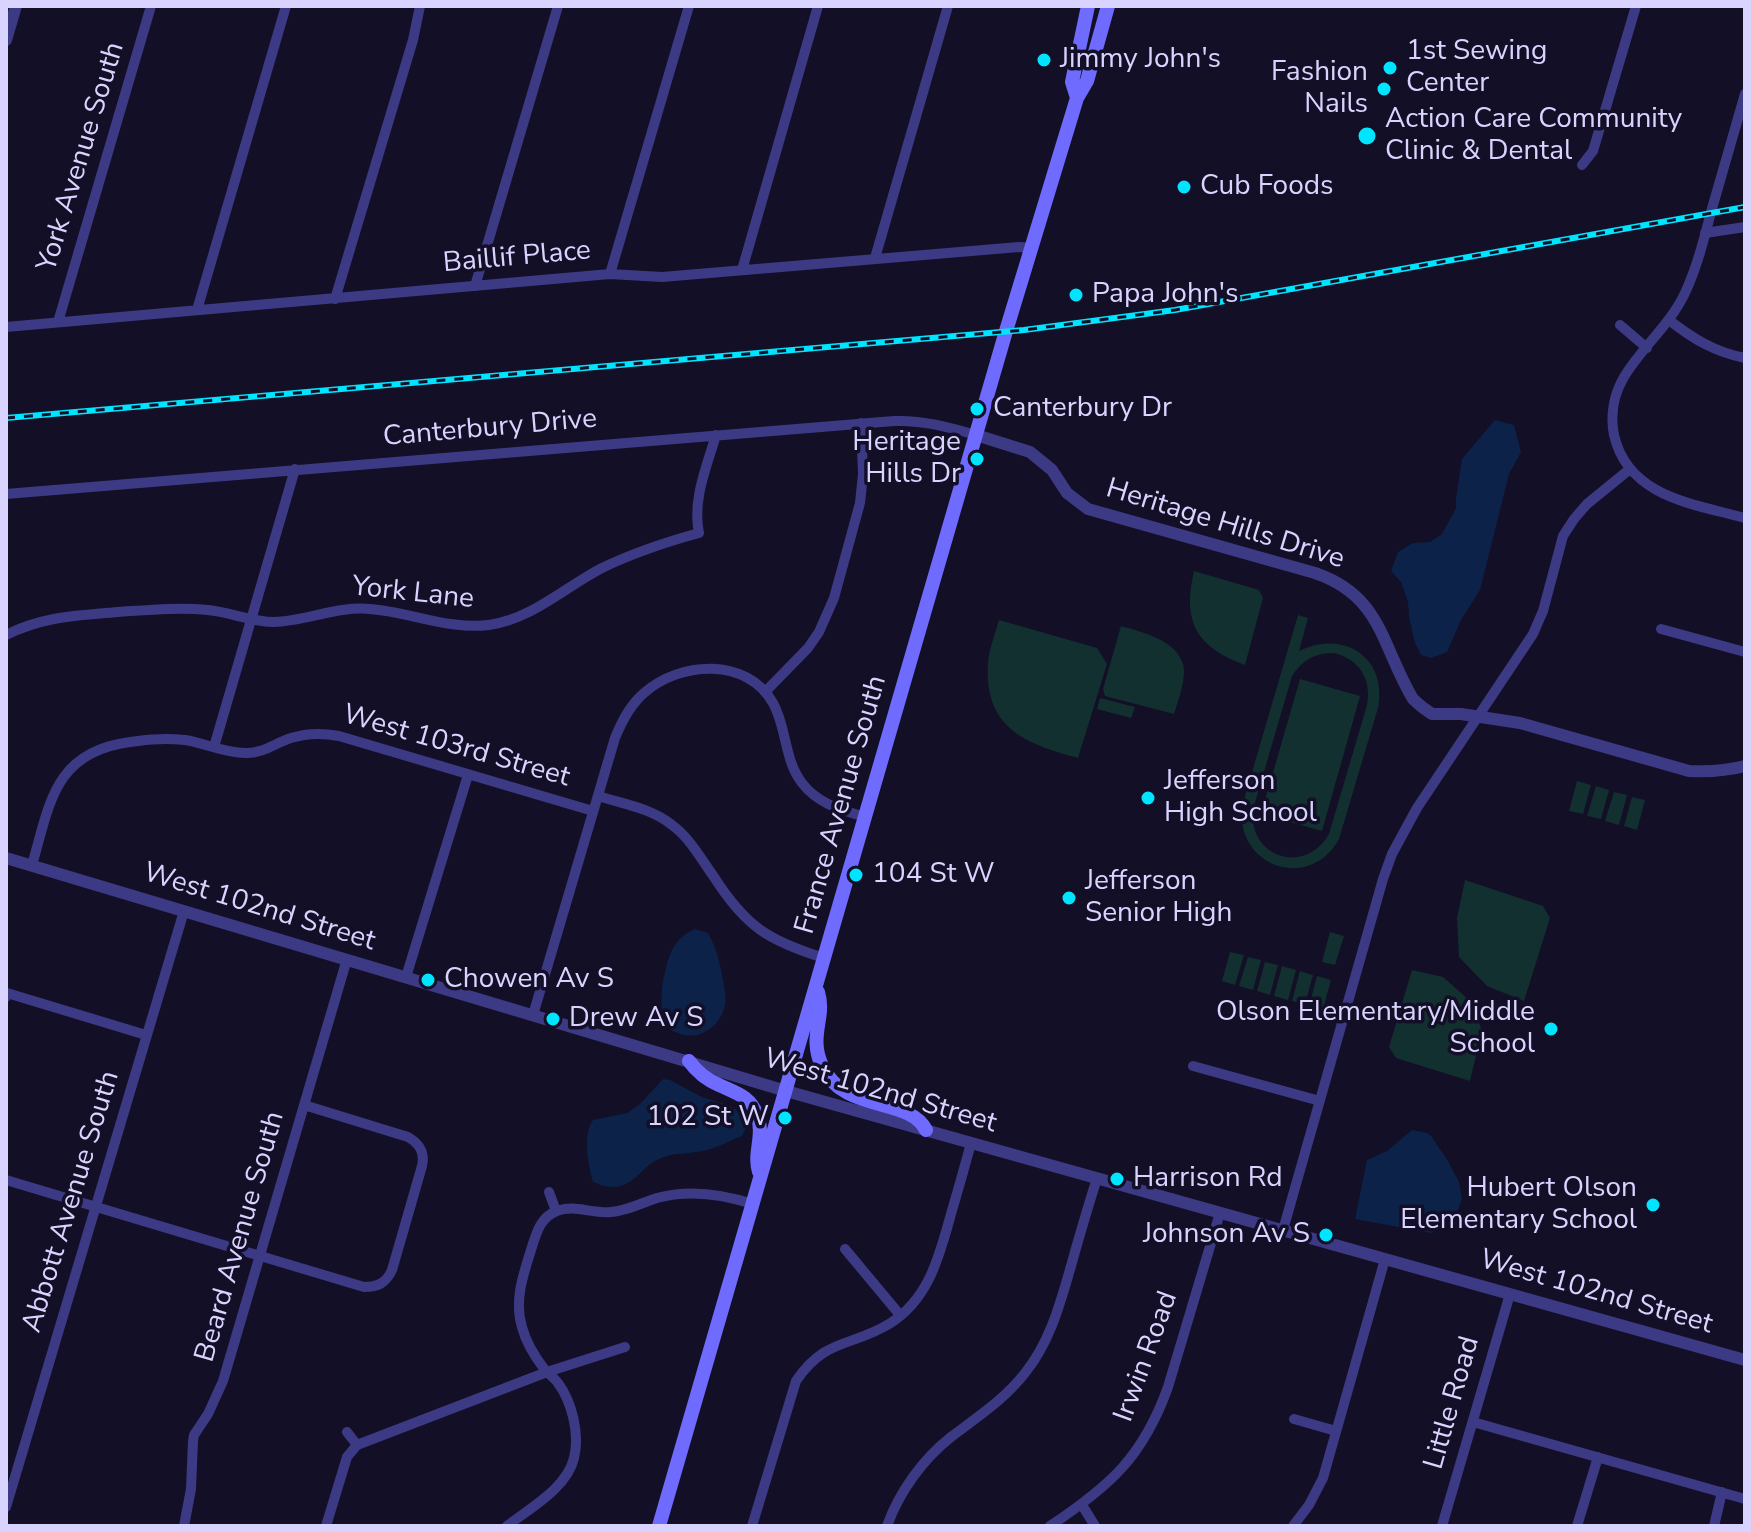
<!DOCTYPE html>
<style>
body{margin:0}
#map{position:relative;width:1751px;height:1532px;overflow:hidden;background:#130f26;font-family:"Nunito Sans",sans-serif}
canvas{display:block}
.frame{position:absolute;inset:0;border:8px solid #d9d4ff;pointer-events:none}
</style>
<div id="map">
<canvas width="1751" height="1532"></canvas>
<div class="frame"></div>
</div>
<script>
const c = document.querySelector('canvas').getContext('2d');
c.lineJoin = 'round';
function paint(path, color) { c.fillStyle = color; c.fill(path, 'evenodd'); }
function strokePath(path, color, width, dash) { c.strokeStyle = color; c.lineWidth = width; c.lineCap = dash ? 'butt' : 'round'; c.setLineDash(dash || []); c.stroke(path); }
function write(font, color, halo, rows, align = 'center') {
  c.font = font + ' "Nunito Sans",sans-serif'; c.lineWidth = 7; c.setLineDash([]); c.textBaseline = 'middle'; c.strokeStyle = halo; c.fillStyle = color; for (const [text, x, y, turn = 0] of rows) {
    c.save(); c.translate(x, y); c.rotate((+turn || 0) * Math.PI / 180); c.textAlign = isNaN(turn) ? turn : align; if (halo) c.strokeText(text, 0, 0); c.fillText(text, 0, 0); c.restore();
  }
}
paint(new Path2D(`
 M1194,571L1259,590L1263,598L1245,665C1196,647 1182,622 1194,571Z
 M1298,615L1308,618L1299,651C1343,629 1388,657 1378,708L1339,839C1309,894 1231,865 1243,803ZM1334,653C1359,659 1372,679 1367,705L1329,834C1304,878 1244,855 1254,806L1292,676C1302,660 1315,653 1334,653Z
 M999,620L1097,648L1107,664L1078,758C1024,743 984,728 988,663C989,649 995,634 999,620Z
 M1121,626C1142,632 1176,640 1183,664C1187,677 1178,702 1174,714L1105,696L1103,689Z
 M1300,679L1360,696L1322,831L1261,814Z
 M1100,698L1135,707L1131,718L1097,709Z
 M1577,781L1591,785L1583,814L1569,811Z
 M1596,786L1609,790L1601,819L1587,816Z
 M1614,792L1627,795L1619,825L1605,821Z
 M1632,797L1645,800L1637,830L1624,826Z
 M1465,880L1543,906L1550,918L1524,1001L1487,986L1459,957L1457,918Z
 M1330,932L1344,936L1335,965L1322,962Z
 M1230,952L1244,955L1235,985L1222,981Z
 M1248,957L1261,960L1253,990L1239,986Z
 M1265,962L1278,965L1270,995L1257,991Z
 M1282,966L1296,970L1288,1000L1274,996Z
 M1412,970L1443,977L1469,1000L1482,1030L1470,1081L1396,1058L1389,1047Z
 M1300,971L1313,975L1305,1004L1292,1001Z
 M1317,976L1331,980L1323,1009L1309,1006Z`), '#12302f');
paint(new Path2D(`
 M1495,420L1514,425L1521,452L1509,474L1480,590L1461,620L1447,652L1431,658L1421,655L1415,643L1409,617L1408,602L1401,582L1391,571L1398,552L1413,543L1430,542L1442,534L1456,508V498L1462,459Z
 M695,929L708,933C717,949 720,963 723,980C724,988 727,998 725,1005C721,1026 699,1042 678,1033C674,1032 670,1030 667,1027C659,1018 661,984 665,972C670,951 675,938 695,929Z
 M663,1079L670,1080L702,1097L726,1104L742,1113L747,1126L742,1136C731,1140 719,1147 707,1150C693,1154 678,1152 664,1157C637,1165 633,1200 593,1182C588,1164 582,1136 593,1120L627,1113L639,1105Z
 M1412,1130L1427,1133L1431,1136L1448,1161L1459,1182L1462,1198L1456,1216L1449,1225L1431,1233L1355,1219L1367,1160L1387,1151Z`), '#0c2248');
strokePath(new Path2D(`
 M1745,94C1734,133 1722,173 1711,212C1704,239 1697,267 1685,293C1670,325 1642,347 1624,377C1614,394 1610,415 1614,435C1628,497 1694,504 1745,518
 M1582,165L1593,151L1636,6
 M1705,233L1745,227
 M875,258L948,6
 M742,270L818,6
 M610,274L689,6
 M475,286L558,6
 M335,299L413,40L420,6
 M197,310L286,6
 M1669,320C1693,339 1715,352 1745,358
 M58,322L151,6
 M1620,325L1647,348
 M6,327L610,274L662,277L1019,247L1033,248
 M6,494L894,421C923,420 948,427 976,435
 M1661,629L1745,652
 M6,635C44,616 76,616 118,612C148,610 178,607 208,610C230,612 252,622 274,622C306,621 337,606 370,609C410,612 449,630 489,625C532,619 565,587 602,568C633,553 666,542 699,533C692,500 707,466 716,435
 M765,692L808,648L819,632L834,598L860,503L863,474L861,423
 M214,747L295,469
 M598,796C623,804 651,808 672,825C690,838 701,859 714,877C746,927 769,941 824,958
 M32,865C50,803 54,752 130,742C148,739 166,738 185,740C205,743 224,753 245,753C262,754 275,743 291,738C307,733 323,733 339,736L593,811
 M406,977L468,775
 M6,997L7,993L146,1035
 M533,1015L615,738C622,721 630,705 644,693C680,661 747,657 773,703C787,728 784,760 802,783C818,804 842,810 865,817
 M1193,1066L1320,1101
 M6,1180L364,1287C378,1287 386,1283 392,1270L422,1166C425,1153 420,1144 408,1137L304,1105
 M549,1192L556,1211
 M1283,1230L1383,879L1392,854L1417,808L1533,634L1543,611L1563,536L1574,519L1587,504L1630,469
 M845,1249L900,1315
 M1294,1419L1336,1431
 M1473,1422L1745,1499
 M347,1432L357,1445
 M1082,1505L1095,1526
 M6,1507L184,911
 M184,1526L191,1489L193,1441L194,1435L208,1414L223,1381L347,959
 M326,1526L347,1457L357,1445L547,1372L625,1347
 M507,1526C530,1508 567,1488 574,1458C580,1434 572,1402 558,1383C554,1378 549,1374 545,1370C535,1357 526,1343 522,1327C514,1301 523,1275 531,1250C536,1234 540,1217 557,1211C574,1204 592,1214 611,1212C627,1211 641,1203 657,1198C689,1189 722,1194 753,1204
 M752,1526L796,1381C825,1338 851,1347 889,1324C929,1299 939,1257 951,1214C958,1190 965,1166 971,1143
 M887,1526C899,1492 923,1459 951,1437C977,1417 1004,1400 1025,1373C1050,1342 1060,1304 1071,1266C1079,1237 1088,1207 1097,1178
 M1050,1526C1110,1486 1143,1457 1168,1387L1220,1213
 M1293,1526L1309,1505L1323,1478L1385,1259
 M1442,1526L1510,1294
 M1577,1526L1598,1457
 M1714,1526L1722,1492`), '#3d3a85', 10);
strokePath(new Path2D(`
 M6,40L16,6
 M976,435L1030,452L1052,470L1067,493L1088,509L1315,573C1382,596 1381,645 1413,699L1422,707L1432,714H1461L1520,723L1689,771C1709,772 1726,771 1745,766
 M6,858L786,1091L1745,1360`), '#3d3a85', 12);
strokePath(new Path2D(`
 M1077,98L1072,82L1088,6
 M818,992C826,1018 808,1035 822,1066C844,1114 909,1096 926,1130
 M689,1061C697,1072 707,1080 719,1085C736,1093 750,1096 757,1115C765,1135 753,1153 759,1172
 M659,1526L1006,331L1077,98L1087,81L1108,6`), '#6f6bff', 14);
const rail = new Path2D(`
 M6,418L1024,330L1175,310L1745,207`);
strokePath(rail, '#00e5ff', 6);
strokePath(rail, '#130f26', 3, [9]);
for (const [x, y, r, color] of [
 [1044,60,8,"#00e5ff"],
 [1390,68,8,"#00e5ff"],
 [1384,89,8,"#00e5ff"],
 [1367,136,10,"#00e5ff"],
 [1184,187,8,"#00e5ff"],
 [1076,295,8,"#00e5ff"],
 [977,409,8,"#00e5ff"],
 [977,459,8,"#00e5ff"],
 [1148,798,8,"#00e5ff"],
 [856,875,8,"#00e5ff"],
 [1069,898,8,"#00e5ff"],
 [428,980,8,"#00e5ff"],
 [553,1019,8,"#00e5ff"],
 [1551,1029,8,"#00e5ff"],
 [785,1118,8,"#00e5ff"],
 [1117,1179,8,"#00e5ff"],
 [1653,1205,8,"#00e5ff"],
 [1326,1235,8,"#00e5ff"]
]) { const dot = new Path2D(); dot.arc(x, y, r, 0, 2 * Math.PI); c.fillStyle = color; c.fill(dot); strokePath(dot, '#130f26', 3); }
write('28px', '#d9d4ff', '#130f26', [
 ["1st Sewing",1406,52],
 ["Center",1406,84],
 ["Jimmy John's",1060,60],
 ["Fashion",1368,73,"right"],
 ["Nails",1368,105,"right"],
 ["Action Care Community",1385,120],
 ["Clinic & Dental",1385,152],
 ["Cub Foods",1200,187],
 ["Papa John's",1092,295],
 ["Canterbury Dr",993,409],
 ["Heritage",961,443,"right"],
 ["Hills Dr",961,475,"right"],
 ["Jefferson",1164,782],
 ["High School",1164,814],
 ["104 St W",872,875],
 ["Jefferson",1085,882],
 ["Senior High",1085,914],
 ["Chowen Av S",444,980],
 ["Olson Elementary/Middle",1535,1013,"right"],
 ["School",1535,1045,"right"],
 ["Drew Av S",569,1019],
 ["102 St W",769,1118,"right"],
 ["Harrison Rd",1133,1179],
 ["Hubert Olson",1637,1189,"right"],
 ["Elementary School",1637,1221,"right"],
 ["Johnson Av S",1310,1235,"right"]
], 'left');
write('28px', '#d9d4ff', '#130f26', [
 ["York Avenue South",82,157,-73],
 ["Baillif Place",517,258,-5],
 ["Canterbury Drive",490,429,-5],
 ["Heritage Hills Drive",1225,525,17],
 ["York Lane",413,594,6],
 ["West 103rd Street",456,747,16],
 ["France Avenue South",842,805,-74],
 ["West 102nd Street",259,908,17],
 ["West 102nd Street",880,1092,16],
 ["Abbott Avenue South",72,1202,-73],
 ["Beard Avenue South",241,1237,-74],
 ["West 102nd Street",1596,1293,16],
 ["Irwin Road",1147,1357,-70],
 ["Little Road",1453,1403,-74]
]);
</script>
